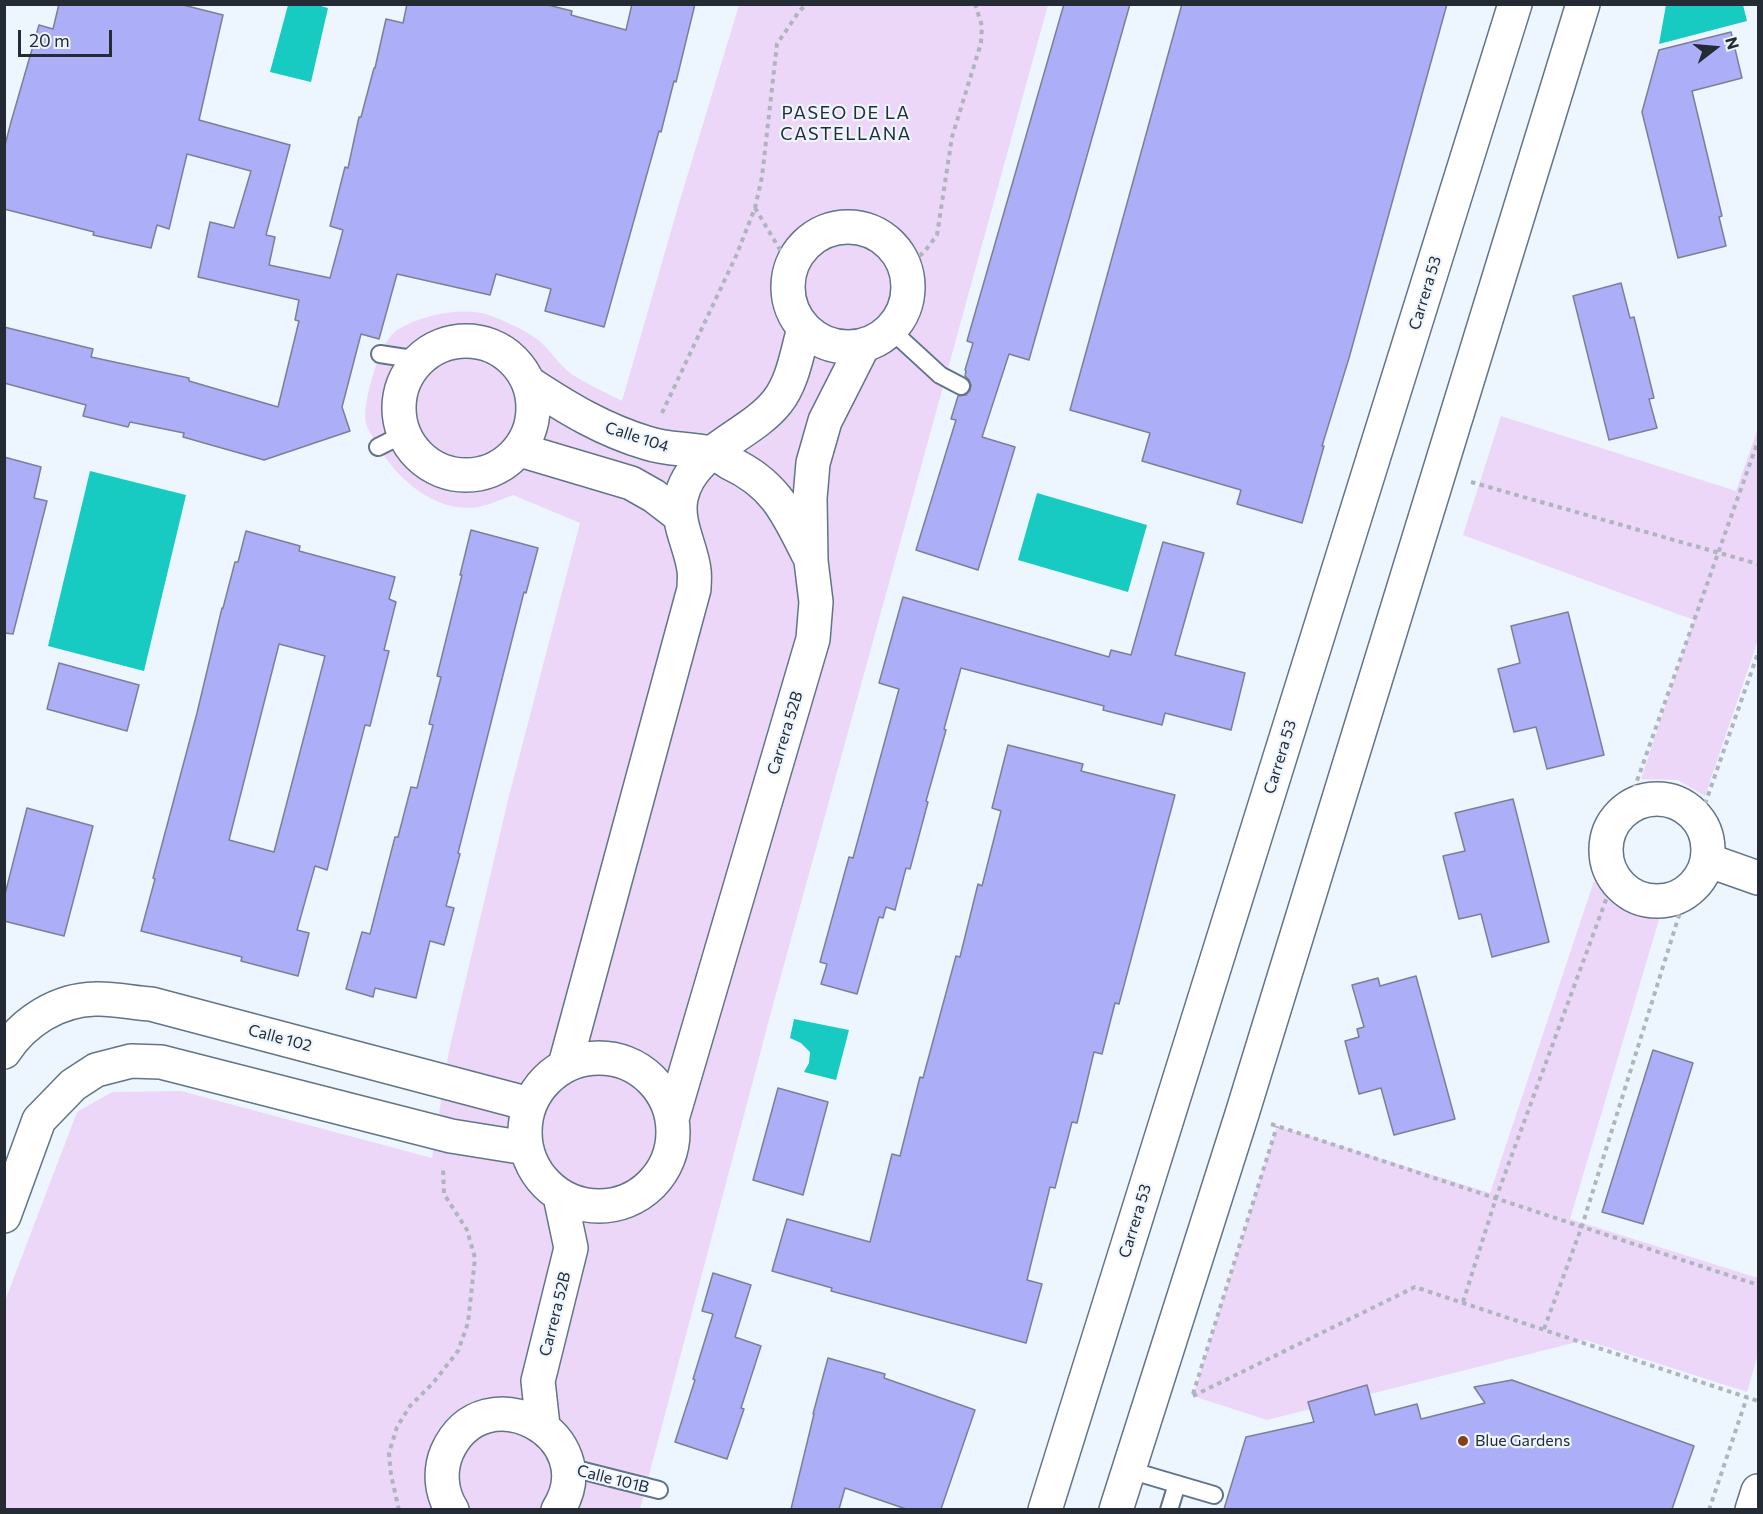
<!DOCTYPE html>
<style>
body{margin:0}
#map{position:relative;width:1763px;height:1514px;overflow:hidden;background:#edf5fe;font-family:Commissioner,sans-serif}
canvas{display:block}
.frame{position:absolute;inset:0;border:6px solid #242b34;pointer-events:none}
.north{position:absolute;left:1685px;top:18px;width:60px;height:60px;-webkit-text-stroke:4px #edf5fe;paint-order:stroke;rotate:74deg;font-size:16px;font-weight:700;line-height:24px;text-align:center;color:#242b34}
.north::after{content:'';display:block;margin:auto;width:21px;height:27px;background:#242b34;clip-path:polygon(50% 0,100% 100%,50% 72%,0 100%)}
.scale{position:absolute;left:18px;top:30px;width:94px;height:27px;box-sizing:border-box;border:3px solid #242b34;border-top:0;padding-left:8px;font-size:18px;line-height:21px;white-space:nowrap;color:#242b34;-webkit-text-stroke:4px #edf5fe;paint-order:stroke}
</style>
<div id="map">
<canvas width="1763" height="1514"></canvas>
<div class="frame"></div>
<div class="north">N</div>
<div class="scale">20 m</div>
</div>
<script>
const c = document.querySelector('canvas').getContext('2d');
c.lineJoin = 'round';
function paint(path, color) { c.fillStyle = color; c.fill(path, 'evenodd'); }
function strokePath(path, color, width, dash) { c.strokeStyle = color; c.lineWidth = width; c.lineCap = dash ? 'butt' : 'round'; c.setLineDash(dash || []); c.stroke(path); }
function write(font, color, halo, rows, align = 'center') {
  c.font = font + ' Commissioner,sans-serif'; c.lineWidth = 4.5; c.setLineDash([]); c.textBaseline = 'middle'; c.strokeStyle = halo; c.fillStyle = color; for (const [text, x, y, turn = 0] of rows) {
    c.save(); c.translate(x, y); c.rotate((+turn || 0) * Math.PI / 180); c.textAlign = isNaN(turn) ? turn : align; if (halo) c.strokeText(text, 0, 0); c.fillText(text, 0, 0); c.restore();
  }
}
paint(new Path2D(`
 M739,5H1048L774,1001L640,1509L5,1510V1301L77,1112L112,1092L181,1091L432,1158L449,1051L508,800L580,523L513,495C502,499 490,505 478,507C434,514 393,476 374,439C371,434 367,428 366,423C362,403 380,341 397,330C421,315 462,306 489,315C505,321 525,330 538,340C550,349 558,364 570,373C586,384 605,392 622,401L680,200Z
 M1501,416L1736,491L1758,428V640L1705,796L1678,780L1641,779L1694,620L1463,535Z
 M1594,881C1613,902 1633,911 1661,913L1570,1219L1758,1278V1354L1747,1392L1585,1340L1267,1420L1193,1396L1277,1126L1490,1193Z`), '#ecd7f8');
paint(new Path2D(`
 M288,5H317L328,8L311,82L270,72Z
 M1666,5H1743L1747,21L1659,44Z
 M90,471L186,495L144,671L48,646Z
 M1037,493L1147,525L1128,592L1018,560Z
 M794,1019L849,1030L836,1080L804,1072L809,1063L810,1052L801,1043L790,1038Z`), '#17cac2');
const building = new Path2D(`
 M59,4H179L223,15L199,120L290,145L266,235L275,237L269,265L330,278L343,230L330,226L345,167L348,168L359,117H361L374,68H375L386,19L403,23L407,4H544L572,11L571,15L626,30L632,4H695L676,82L674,81L661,132L659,131L604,327L545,311L551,289L496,274L490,295L397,274L379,339L361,334L342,407L350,431L264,460L183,437L184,433L130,422L128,427L83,416L86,405L4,383V327L93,349L91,357L189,378V381L278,407L299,321L295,320L299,300L198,277L210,222L234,228L251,171L187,154L169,229L157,225L151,248L93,235L94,232L4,209V149L11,122L39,25L53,29Z
 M1064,4H1130L1029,360L1009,354L982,437L1015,447L978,570L916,550L956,420L951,419L958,396L966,395L970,390L971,385L969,380L965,376L966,371L965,370L973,343L967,341Z
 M1182,4H1447L1349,358L1322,446H1324L1302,523L1237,504L1241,490L1142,461L1150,433L1070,410Z
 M1731,32L1742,78L1692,91L1722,216L1719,217L1726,246L1678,258L1642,112L1659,50Z
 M1621,283L1630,318L1634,317L1654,398L1649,399L1657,428L1609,440L1573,296Z
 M4,457L41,467L34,498L47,501L13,634L4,633Z
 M471,530L538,548L526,593L524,592L458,853L460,854L446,906L454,908L444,945L430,941L416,998L375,988L373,997L346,989L362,932L370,934L395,837H398L411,787L417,788L433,725L429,724L441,677L437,676L462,575H460Z
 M246,531L300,546L299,551L395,577L389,599L396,602L384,650L389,651L370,726L365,725L327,870L315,866L297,930L309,933L298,976L241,961L242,957L141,931L155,879L153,878L197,713L222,608H223L235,562H238ZM279,644L325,656L274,852L229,840Z
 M1163,542L1204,553L1175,655L1245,673L1231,730L1165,713L1162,725L1103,710L1104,706L961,668L944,729L946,730L926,801L928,802L910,869L906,868L895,910L886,907L883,918L879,917L857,994L821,984L827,964L820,962L849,857L853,858L899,689L879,683L903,597L1109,657L1111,650L1131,655Z
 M1568,612L1604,755L1547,769L1536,727L1514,732L1498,669L1520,663L1511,626Z
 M59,663L139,685L127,731L47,709Z
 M1008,745L1083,764L1081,771L1175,795L1119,1004L1115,1003L1102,1054L1094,1052L1077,1123L1072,1122L1055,1188L1050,1187L1027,1280L1042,1284L1026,1343L831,1291L832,1288L772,1271L787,1219L870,1242L892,1154L900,1156L920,1077L923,1078L956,956L960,957L978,884L982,886L1001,811L992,808Z
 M1513,799L1549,942L1492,957L1481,914L1459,919L1443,856L1465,851L1455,813Z
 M27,808L93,826L64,936L4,921V898Z
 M1416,976L1455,1119L1394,1135L1381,1088L1359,1094L1345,1041L1359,1037L1357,1029L1364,1027L1352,985L1378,978L1380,986Z
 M1653,1050L1693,1063L1643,1224L1602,1212Z
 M778,1088L828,1102L803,1195L753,1180Z
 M713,1273L751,1285L735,1337L761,1346L741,1408L744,1409L727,1459L675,1442L695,1380L693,1379L713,1314L702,1311Z
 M828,1358L885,1374L884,1378L975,1410L941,1509H906L845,1488L839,1509H791L814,1414H813Z
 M1512,1380L1694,1446L1672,1509H1224L1246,1437L1314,1422L1308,1402L1367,1385L1375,1415L1417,1404L1421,1419L1485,1403L1474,1387Z`);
paint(building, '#acaff7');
strokePath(building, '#7d7e98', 1.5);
const service = new Path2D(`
 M891,330L940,375L961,386
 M380,354L419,360
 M378,447L404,434
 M568,1467L659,1490
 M1129,1470L1214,1495
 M1169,1510L1177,1484`);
const minor = new Path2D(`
 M788 287a60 60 0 1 1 120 0a60 60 0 1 1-120 0Z
 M399 408a67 67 0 1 1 134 0a67 67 0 1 1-134 0Z
 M529,383C567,408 603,430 647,443C667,450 689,448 710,453C717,455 724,459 730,463C775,484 787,512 808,554
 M520,450L631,483L654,496L680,516
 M1606 850a51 51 0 1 1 102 0a51 51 0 1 1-102 0Z
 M1707,860L1758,878
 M4,1052C24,1021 58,1000 95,999C113,998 133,1003 151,1004L529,1104
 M525 1132a74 74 0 1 1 148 0a74 74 0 1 1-148 0Z
 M565,1065L694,589C694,583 695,576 694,570C691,546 676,523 681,498C691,450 749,437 777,402C793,382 797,353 804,328
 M672,1119L813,639L816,602L811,561L810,498L813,463L825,421L863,346
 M4,1216L39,1120L73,1085L96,1070L131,1061L161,1062L451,1136L526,1148
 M543,1426L538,1381L571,1248L560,1196
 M452,1510C441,1493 439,1471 447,1452C484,1370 605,1436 558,1510
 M1752,1510L1758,1491`);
const secondary = new Path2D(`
 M1045,1510L1515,4
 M1116,1510L1242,1114L1583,4`);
strokePath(service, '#627488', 20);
strokePath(minor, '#627488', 36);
strokePath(secondary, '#627488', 36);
strokePath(new Path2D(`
 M755,208L791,268
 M906,268L925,251L937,235L952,137L981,43L982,26L975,4
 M662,413L736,256L755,208L762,177L777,44L798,13L806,4
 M1471,482L1758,564
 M1628,806L1758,441
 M1699,821L1758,653
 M1271,1124L1758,1285
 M1463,1302L1496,1198L1614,878
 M1544,1329L1582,1226L1686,893
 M1193,1394L1277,1126
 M1193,1396L1415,1287L1758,1401
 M399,1510L391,1475L389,1453L397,1427L410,1406L433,1383L458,1351L468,1323L475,1258L467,1230L444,1194L443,1166
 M1709,1510L1747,1397`), '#aeb5be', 4, [4.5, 4.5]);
strokePath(service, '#fff', 16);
strokePath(minor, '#fff', 33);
strokePath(secondary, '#fff', 33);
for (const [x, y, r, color] of [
 [1463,1441,6,"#86401b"]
]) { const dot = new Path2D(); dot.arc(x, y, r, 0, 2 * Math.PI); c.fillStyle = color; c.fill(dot); strokePath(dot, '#edf5fe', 2); }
write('16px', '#242b34', '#edf5fe', [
 ["Carrera 53",1425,293,-73],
 ["Calle 104",637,437,18],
 ["Carrera 52B",785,733,-73],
 ["Carrera 53",1280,757,-73],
 ["Calle 102",280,1038,15],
 ["Carrera 53",1135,1221,-73],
 ["Carrera 52B",555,1314,-76],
 ["Calle 101B",613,1479,14]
]);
write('16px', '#242b34', '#edf5fe', [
 ["Blue Gardens",1475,1441]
], 'left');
c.letterSpacing = '1.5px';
write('18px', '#242b34', '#edf5fe', [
 ["PASEO DE LA",846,113],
 ["CASTELLANA",846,134]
]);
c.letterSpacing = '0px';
</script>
